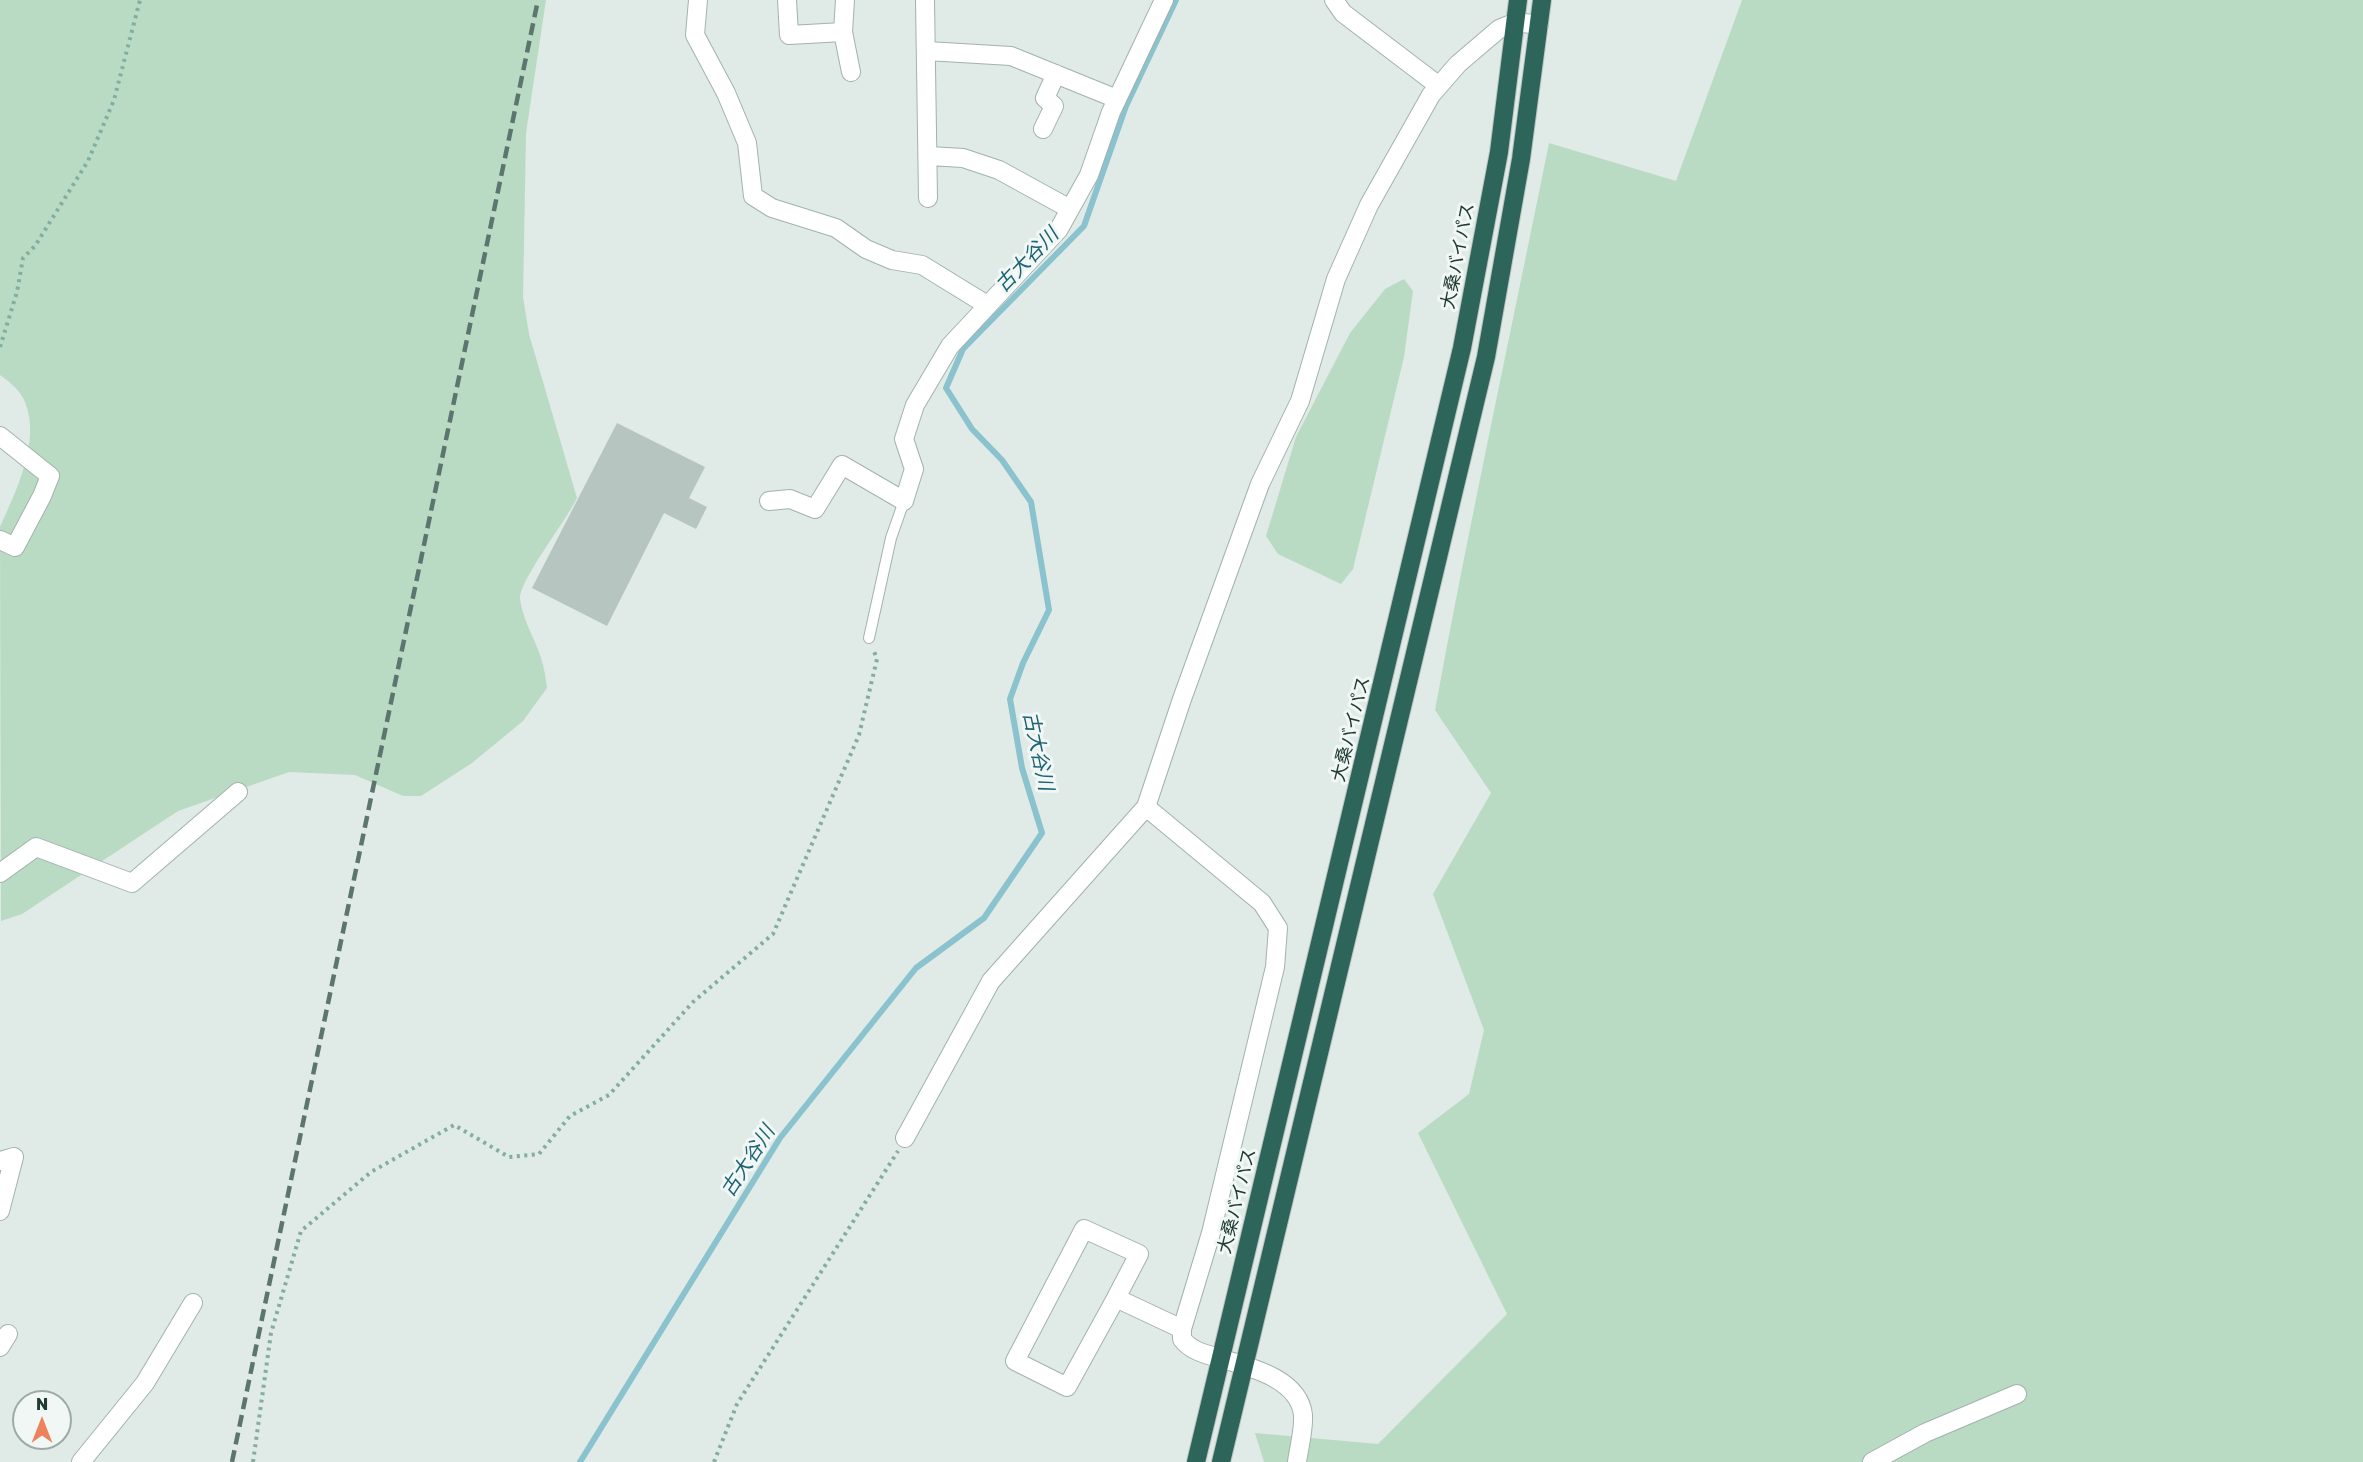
<!DOCTYPE html>
<meta charset="utf-8">
<style>
body{margin:0}
#map{position:relative;width:2363px;height:1462px;overflow:hidden;background:#e0eae6;font-family:"Golos Text",sans-serif}
canvas{display:block}
.north{position:absolute;left:12px;top:1390px;width:60px;height:60px;box-sizing:border-box;background:#f0f7f4;border:2px solid #9daba7;border-radius:50%;rotate:0deg;font-size:16px;font-weight:700;line-height:24px;text-align:center;color:#213a34}
.north::after{content:'';display:block;margin:auto;width:21px;height:27px;background:#ed835c;clip-path:polygon(50% 0,100% 100%,50% 72%,0 100%)}
</style>
<div id="map">
<canvas width="2363" height="1462"></canvas>
<div class="north">N</div>
</div>
<script>
const c = document.querySelector('canvas').getContext('2d');
c.lineJoin = 'round';
function paint(path, color) { c.fillStyle = color; c.fill(path, 'evenodd'); }
function strokePath(path, color, width, dash) { c.strokeStyle = color; c.lineWidth = width; c.lineCap = dash ? 'butt' : 'round'; c.setLineDash(dash || []); c.stroke(path); }
function write(font, color, halo, rows, align = 'center') {
  c.font = font + ' "Golos Text","Noto Sans JP",sans-serif'; c.lineWidth = 6; c.setLineDash([]); c.textBaseline = 'middle'; c.strokeStyle = halo; c.fillStyle = color; for (const [text, x, y, turn = 0] of rows) {
    c.save(); c.translate(x, y); c.rotate((+turn || 0) * Math.PI / 180); c.textAlign = isNaN(turn) ? turn : align; if (halo) c.strokeText(text, 0, 0); c.fillText(text, 0, 0); c.restore();
  }
}
paint(new Path2D(`
 M0,0H546L526,133L523,297L529,334L577,498C566,521 519,581 520,599C523,623 538,643 543,665C545,673 546,681 547,688L523,721L472,763L421,796H403L355,775L289,772L178,811L22,914L1,921L0,527C16,491 41,441 25,402C20,390 10,382 0,375Z
 M1742,0H2363V1462H1264L1255,1433L1378,1444L1507,1314L1418,1133L1469,1094L1484,1030L1433,894L1491,793L1435,710C1470,520 1511,332 1549,143L1676,181Z
 M1404,279L1413,291L1404,357L1353,569L1341,584L1278,554L1266,536L1296,437L1350,333L1385,289Z`), '#b9dbc3');
strokePath(new Path2D(`
 M580,1462L780,1138L916,968L984,918L1042,833L1022,768L1010,699L1023,663L1049,610L1031,502L1002,460L972,429L946,388L963,349L1084,226L1126,106L1176,0`), '#8ac2ce', 6);
paint(new Path2D(`
 M617,423L705,467L689,498L707,507L696,529L664,513L607,626L532,588Z`), '#b6c5bf');
const lane = new Path2D(`
 M869,638L891,538L904,501`);
const street = new Path2D(`
 M698,0L695,35L726,93L747,143L753,196L772,208L836,228L866,249L892,260L922,265L987,305
 M787,0L789,35L843,32
 M845,0L843,32L851,72
 M925,0L928,198
 M1334,0L1343,13L1439,86
 M927,51L1011,56L1117,99
 M1043,129L1054,106L1045,98L1056,74
 M929,156L963,158L999,170L1070,209
 M0,436L50,476L42,496L15,547L0,540
 M769,501L790,499L815,509L842,465L904,501L914,469L904,439L915,405L950,346L1059,229L1089,175L1111,112L1164,0
 M1146,807L1262,903L1278,928L1275,967L1211,1233L1182,1329V1339C1191,1351 1205,1354 1219,1358C1249,1367 1299,1378 1303,1415C1304,1430 1299,1447 1297,1462
 M0,873L36,847L132,883L238,792
 M905,1138L991,981L1146,807L1182,699L1260,484L1300,401L1336,279L1369,205L1431,95L1458,64L1499,29L1516,22L1539,25
 M0,1161L14,1157L0,1211
 M1116,1298L1067,1387L1015,1361L1084,1229L1139,1254L1116,1298L1182,1329
 M0,1347L8,1334
 M81,1462L145,1383L193,1303
 M1872,1462L1925,1433L2017,1394`);
const highway = new Path2D(`
 M1196,1462L1462,348L1499,152L1518,0
 M1221,1462L1486,357L1521,159L1542,0`);
strokePath(lane, '#a3b2ad', 12);
strokePath(street, '#a3b2ad', 20);
strokePath(highway, '#bcc4c2', 20);
strokePath(new Path2D(`
 M0,347L17,292L23,258L35,246L88,161L114,100L140,0
 M253,1462L271,1333L301,1231L371,1172L454,1125L509,1157L539,1154L570,1116L609,1095L693,1002L773,934L859,735L877,659L873,649
 M714,1462L737,1404L898,1151`), '#82ada0', 4, [3, 4.5]);
strokePath(lane, '#fff', 10);
strokePath(street, '#fff', 18);
strokePath(highway, '#2e655b', 18);
strokePath(new Path2D(`
 M232,1462L538,0`), '#5c766f', 4.5, [12, 6]);
write('18px', '#213a34', '#f0f7f4', [
 ["大桑バイパス",1458,256,-79],
 ["大桑バイパス",1351,729,-76],
 ["大桑バイパス",1237,1201,-76]
]);
write('italic 20px', '#1e6373', '#f0f7f4', [
 ["古大谷川",1027,260,-46],
 ["古大谷川",1038,751,78],
 ["古大谷川",748,1161,-57]
]);
</script>
